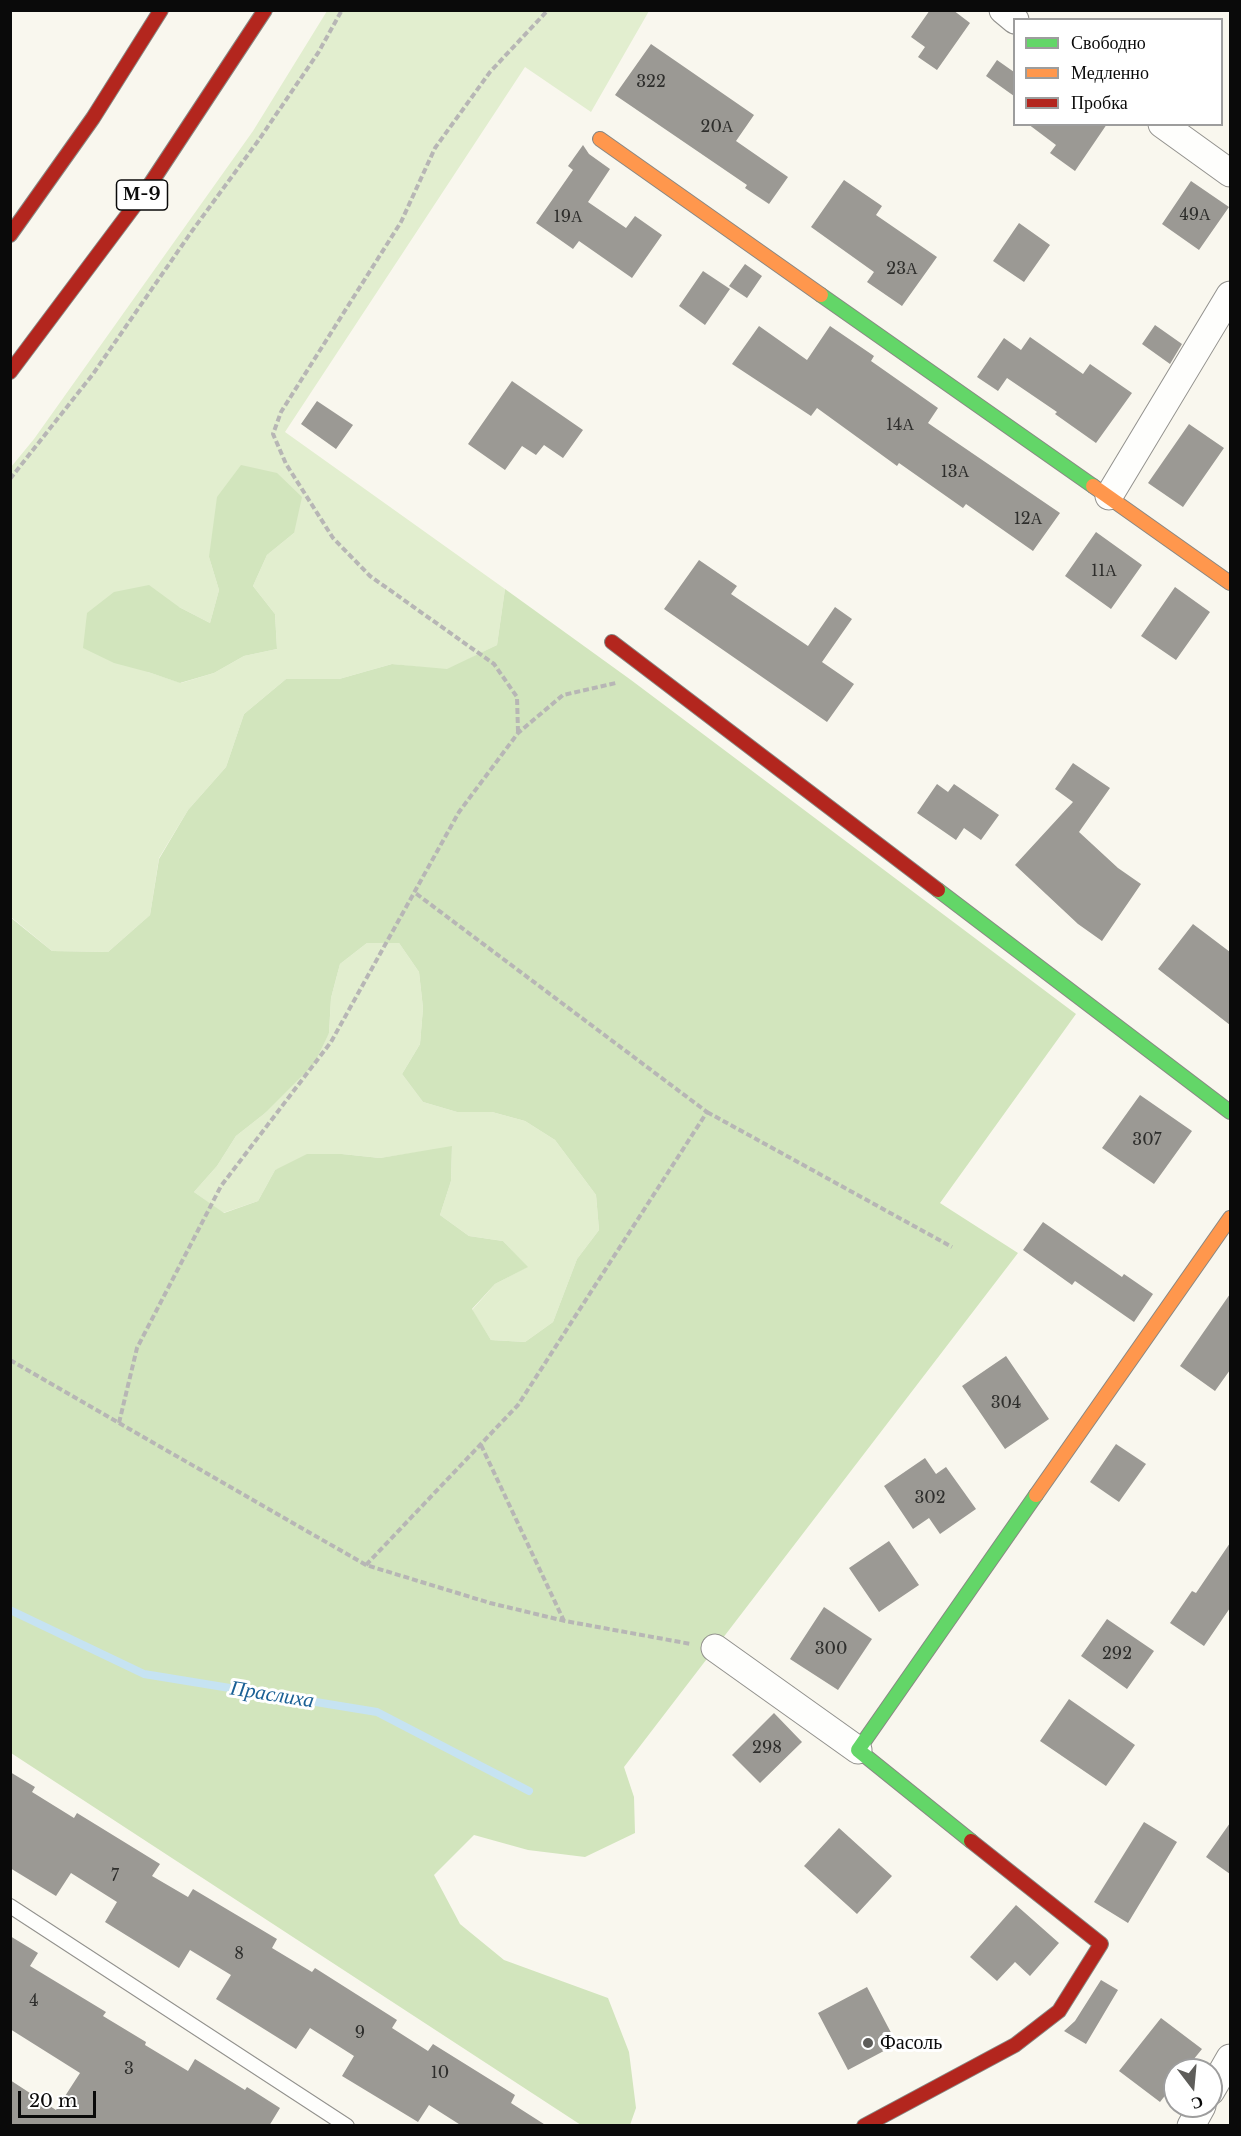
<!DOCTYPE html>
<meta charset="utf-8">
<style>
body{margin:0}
#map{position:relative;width:1241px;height:2136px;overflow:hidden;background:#f9f7ee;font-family:"Libre Baskerville",serif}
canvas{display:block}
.frame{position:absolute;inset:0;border:12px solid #0a0a0a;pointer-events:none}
.legend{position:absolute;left:1013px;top:18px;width:210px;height:108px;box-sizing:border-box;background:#fff;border:2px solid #9d9d9d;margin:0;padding:8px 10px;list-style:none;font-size:18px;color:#0a0a0a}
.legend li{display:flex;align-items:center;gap:12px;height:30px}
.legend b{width:30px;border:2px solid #9d9d9d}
.north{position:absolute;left:1163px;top:2058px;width:60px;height:60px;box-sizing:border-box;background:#fff;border:2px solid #9d9d9d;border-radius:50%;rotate:164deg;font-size:16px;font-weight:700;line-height:24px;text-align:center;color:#0a0a0a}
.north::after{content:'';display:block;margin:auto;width:21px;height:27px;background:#5e5d5a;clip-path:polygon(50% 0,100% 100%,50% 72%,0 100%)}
.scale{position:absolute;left:18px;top:2091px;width:78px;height:27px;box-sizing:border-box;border:3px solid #0a0a0a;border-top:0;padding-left:8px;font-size:18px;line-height:21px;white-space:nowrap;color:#0a0a0a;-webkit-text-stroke:4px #fff;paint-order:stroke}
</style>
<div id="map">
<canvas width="1241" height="2136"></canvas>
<div class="frame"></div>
<ul class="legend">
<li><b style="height:8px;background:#63d668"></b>Свободно</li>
<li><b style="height:8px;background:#ff974d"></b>Медленно</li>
<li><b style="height:8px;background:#b3261e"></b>Пробка</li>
</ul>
<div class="north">С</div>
<div class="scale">20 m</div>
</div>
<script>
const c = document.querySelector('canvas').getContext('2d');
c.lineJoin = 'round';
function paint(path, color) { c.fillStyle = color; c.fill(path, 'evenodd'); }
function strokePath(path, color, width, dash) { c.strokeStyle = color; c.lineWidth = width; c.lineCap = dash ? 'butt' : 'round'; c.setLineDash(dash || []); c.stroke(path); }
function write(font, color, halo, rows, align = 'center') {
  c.font = font + ' "Libre Baskerville",serif'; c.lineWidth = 6; c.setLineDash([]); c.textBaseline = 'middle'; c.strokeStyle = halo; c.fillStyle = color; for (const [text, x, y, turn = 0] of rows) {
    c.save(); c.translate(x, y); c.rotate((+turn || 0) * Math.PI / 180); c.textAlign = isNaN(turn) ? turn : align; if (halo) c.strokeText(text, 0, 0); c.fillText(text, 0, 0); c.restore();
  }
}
paint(new Path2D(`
 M327,11H649L591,112L525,67L285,432L505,589L497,645L447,670L392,664L339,679H286L244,714L226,767L188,810L159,858L150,915L108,952L52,951L11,917V467L34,439L253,131ZM294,533L267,555L253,586L275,614L277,649L244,656L214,673L181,683L148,672L179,607L210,623L219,590L209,557Z
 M367,943H399L419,972L423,1008L420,1044L402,1074L423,1102L457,1112H492L525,1121L555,1140L596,1195L599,1230L577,1259L553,1322L525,1342L491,1340L472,1310L495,1284L527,1267L503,1241L469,1236L440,1215L451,1181L452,1147L380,1158L342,1154L275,1170L258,1201L223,1213L194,1192L217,1166L236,1136L264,1114L329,1033L331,998L340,964Z`), '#e2eecf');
paint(new Path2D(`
 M241,465L277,473L302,497L294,533L267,555L253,586L275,614L277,649L244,656L214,673L180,683L148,672L114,663L83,648L87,613L114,592L149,585L179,607L210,623L219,590L209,557L217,497Z
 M505,589L631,680L1076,1014L940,1203L1018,1253L624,1767L634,1797L635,1833L585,1857L528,1850L474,1835L434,1875L460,1924L504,1960L608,1998L629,2052L636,2108L630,2125H581L11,1753L10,917L52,951L108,952L150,915L159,859L188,810L226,767L244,714L286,679H339L392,664L447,669L497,645ZM367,943H399L419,972L423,1008L420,1044L402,1074L423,1102L457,1112H492L525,1121L555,1140L596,1195L599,1230L577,1259L553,1322L525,1342L491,1340L472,1309L495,1284L528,1267L503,1241L469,1236L440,1215L451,1181L452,1146L380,1158L342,1154H307L275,1170L258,1201L224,1213L194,1192L217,1166L236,1136L264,1114L314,1064L329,1033L331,998L340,964Z`), '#d2e5bd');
strokePath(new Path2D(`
 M10,1610L144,1674L377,1712L529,1791`), '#c6e3f2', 8);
paint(new Path2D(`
 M930,10H953L970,23L937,70L918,57L925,47L911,37Z
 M651,44L754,115L736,141L788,177L769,204L745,188L747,185L615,95Z
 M997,60L1014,72V96L986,76Z
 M1028,124H1107L1075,171L1050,153L1056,145Z
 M583,145L589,154L610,169L588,202L626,228L635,216L662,235L632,278L579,241L573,249L536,223L573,170L568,166Z
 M844,180L882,206L876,215L937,257L902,306L867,282L874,272L811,227Z
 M1191,181L1229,207L1199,250L1162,224Z
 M1019,223L1050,245L1024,282L993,261Z
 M745,264L762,276L747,298L729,286Z
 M703,271L730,289L705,325L679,306Z
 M1155,325L1182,344L1170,364L1142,344Z
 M759,326L807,360L830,326L874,356L871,361L938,408L928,423L1060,513L1033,551L966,504L963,508L899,463L897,466L817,408L811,416L732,364Z
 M1030,337L1083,374L1090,364L1132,393L1096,443L1055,414L1057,412L1007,378L998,391L977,377L1004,338L1021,350Z
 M512,381L583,430L563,458L544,445L536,455L522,446L505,470L468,444Z
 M317,401L353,425L336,449L301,424Z
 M1189,424L1224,448L1183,507L1148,483Z
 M1096,532L1142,565L1111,609L1065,576Z
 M699,560L737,586L731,594L808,646L835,607L852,619L822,662L854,684L827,722L664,609Z
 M1175,587L1210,612L1176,660L1141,636Z
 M1073,763L1110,788L1079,832L1118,868L1141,884L1102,941L1078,924L1015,865L1073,802L1055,789Z
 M937,784L948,792L954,784L999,815L981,840L964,828L956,840L917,813Z
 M1193,924L1230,952V1025L1158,969Z
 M1140,1095L1192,1131L1154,1184L1102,1148Z
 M1043,1222L1122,1277L1124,1274L1153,1294L1134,1322L1075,1281L1072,1285L1023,1250Z
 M1230,1294V1370L1215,1391L1180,1366Z
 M1006,1356L1049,1419L1005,1449L962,1386Z
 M1116,1444L1146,1464L1119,1502L1090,1482Z
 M925,1458L936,1474L946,1467L976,1509L940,1534L929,1518L913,1529L884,1486Z
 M889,1541L919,1585L879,1612L849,1568Z
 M1230,1543V1608L1204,1646L1170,1623L1192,1591L1196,1593Z
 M824,1607L872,1639L838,1690L790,1659Z
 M1107,1619L1154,1651L1127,1689L1081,1656Z
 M1069,1699L1135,1745L1106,1786L1040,1741Z
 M774,1713L802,1742L760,1783L732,1755Z
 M10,1772L35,1787L32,1792L74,1818L77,1813L160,1864L152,1876L188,1897L193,1889L277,1939L272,1948L312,1972L315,1968L397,2020L392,2028L428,2051L433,2044L515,2095L511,2103L547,2126H462L429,2105L418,2122L342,2076L354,2056L310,2028L296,2049L216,1999L231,1975L190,1950L179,1968L105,1922L117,1902L71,1873L56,1896L10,1868Z
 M1144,1822L1177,1842L1128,1923L1094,1902Z
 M1230,1823V1874L1206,1857Z
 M839,1828L892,1876L857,1914L804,1866Z
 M1016,1905L1059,1943L1030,1976L1015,1962L997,1981L970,1957Z
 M10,1936L38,1953L30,1966L106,2012L103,2016L146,2042L145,2045L188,2071L195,2059L245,2090L247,2087L280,2108L269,2126H10V2080L56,2110L80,2073L10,2029Z
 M1101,1980L1118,1990L1086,2044L1064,2031L1075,2021Z
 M867,1987L897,2044L848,2070L818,2013Z
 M1161,2018L1202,2049L1185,2070H1175V2083L1160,2102L1119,2071Z`), '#9b9994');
const lane = new Path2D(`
 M10,1906L347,2126`);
const street = new Path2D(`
 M1003,10L1015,20
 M1162,124L1230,173
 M1109,496L1230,295
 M715,1648L858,1750
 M1211,2091L1230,2058
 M1191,2126L1202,2106`);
const fast = new Path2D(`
 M821,295L1093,486
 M938,890L1230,1112
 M971,1841L858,1750L1036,1495`);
const slow = new Path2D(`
 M600,139L821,295
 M1093,486L1230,583
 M1036,1495L1230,1218`);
const jam = new Path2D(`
 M10,235L93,118L161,10
 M10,372L147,189L265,10
 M612,642L938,890
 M864,2126L1015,2045L1059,2011L1101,1944L971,1841`);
strokePath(lane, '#92918d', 16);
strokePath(street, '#92918d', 29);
strokePath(fast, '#888783', 16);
strokePath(slow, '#888783', 16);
strokePath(jam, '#888783', 16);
strokePath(new Path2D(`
 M10,479L93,374L192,231L258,141L318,53L342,10
 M518,732L517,697L494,664L370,576L333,538L286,464L273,434L281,412L401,222L435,148L490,72L548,10
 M707,1112L952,1247
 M10,1360L119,1423L137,1348L221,1186L331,1042L459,812L518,733L563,695L616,683
 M119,1423L366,1565L490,1603L565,1621L691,1644
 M481,1445L564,1621
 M366,1565L518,1405L707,1112L414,892`), '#b7b6b5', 4, [6, 3]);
strokePath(lane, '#fefefc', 14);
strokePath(street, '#fefefc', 27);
strokePath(fast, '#63d668', 14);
strokePath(slow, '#ff974d', 14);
strokePath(jam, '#b3261e', 14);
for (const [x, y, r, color] of [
 [868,2043,6,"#5e5d5a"]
]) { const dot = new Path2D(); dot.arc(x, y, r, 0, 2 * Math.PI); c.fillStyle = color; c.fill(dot); strokePath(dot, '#fff', 2); }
write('16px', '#2e2e2c', null, [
 ["322",651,82],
 ["20А",717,127],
 ["49А",1195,215],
 ["19А",568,217],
 ["23А",902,269],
 ["14А",900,425],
 ["13А",955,472],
 ["12А",1028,519],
 ["11А",1104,571],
 ["307",1147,1140],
 ["304",1006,1403],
 ["302",930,1498],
 ["300",831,1649],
 ["292",1117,1654],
 ["298",767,1748],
 ["7",115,1876],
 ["8",239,1954],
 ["4",34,2001],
 ["9",360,2033],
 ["3",129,2069],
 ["10",440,2073]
]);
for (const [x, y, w] of [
 [142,195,51]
]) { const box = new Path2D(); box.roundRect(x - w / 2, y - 15, w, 30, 4.5); c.fillStyle = '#fff'; c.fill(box); strokePath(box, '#0a0a0a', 1.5); }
write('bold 18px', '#0a0a0a', null, [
 ["М-9",142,195]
]);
write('20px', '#0a0a0a', '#fff', [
 ["Фасоль",880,2043]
], 'left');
write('italic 21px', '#1a6095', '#fff', [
 ["Праслиха",272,1695,9]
]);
</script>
